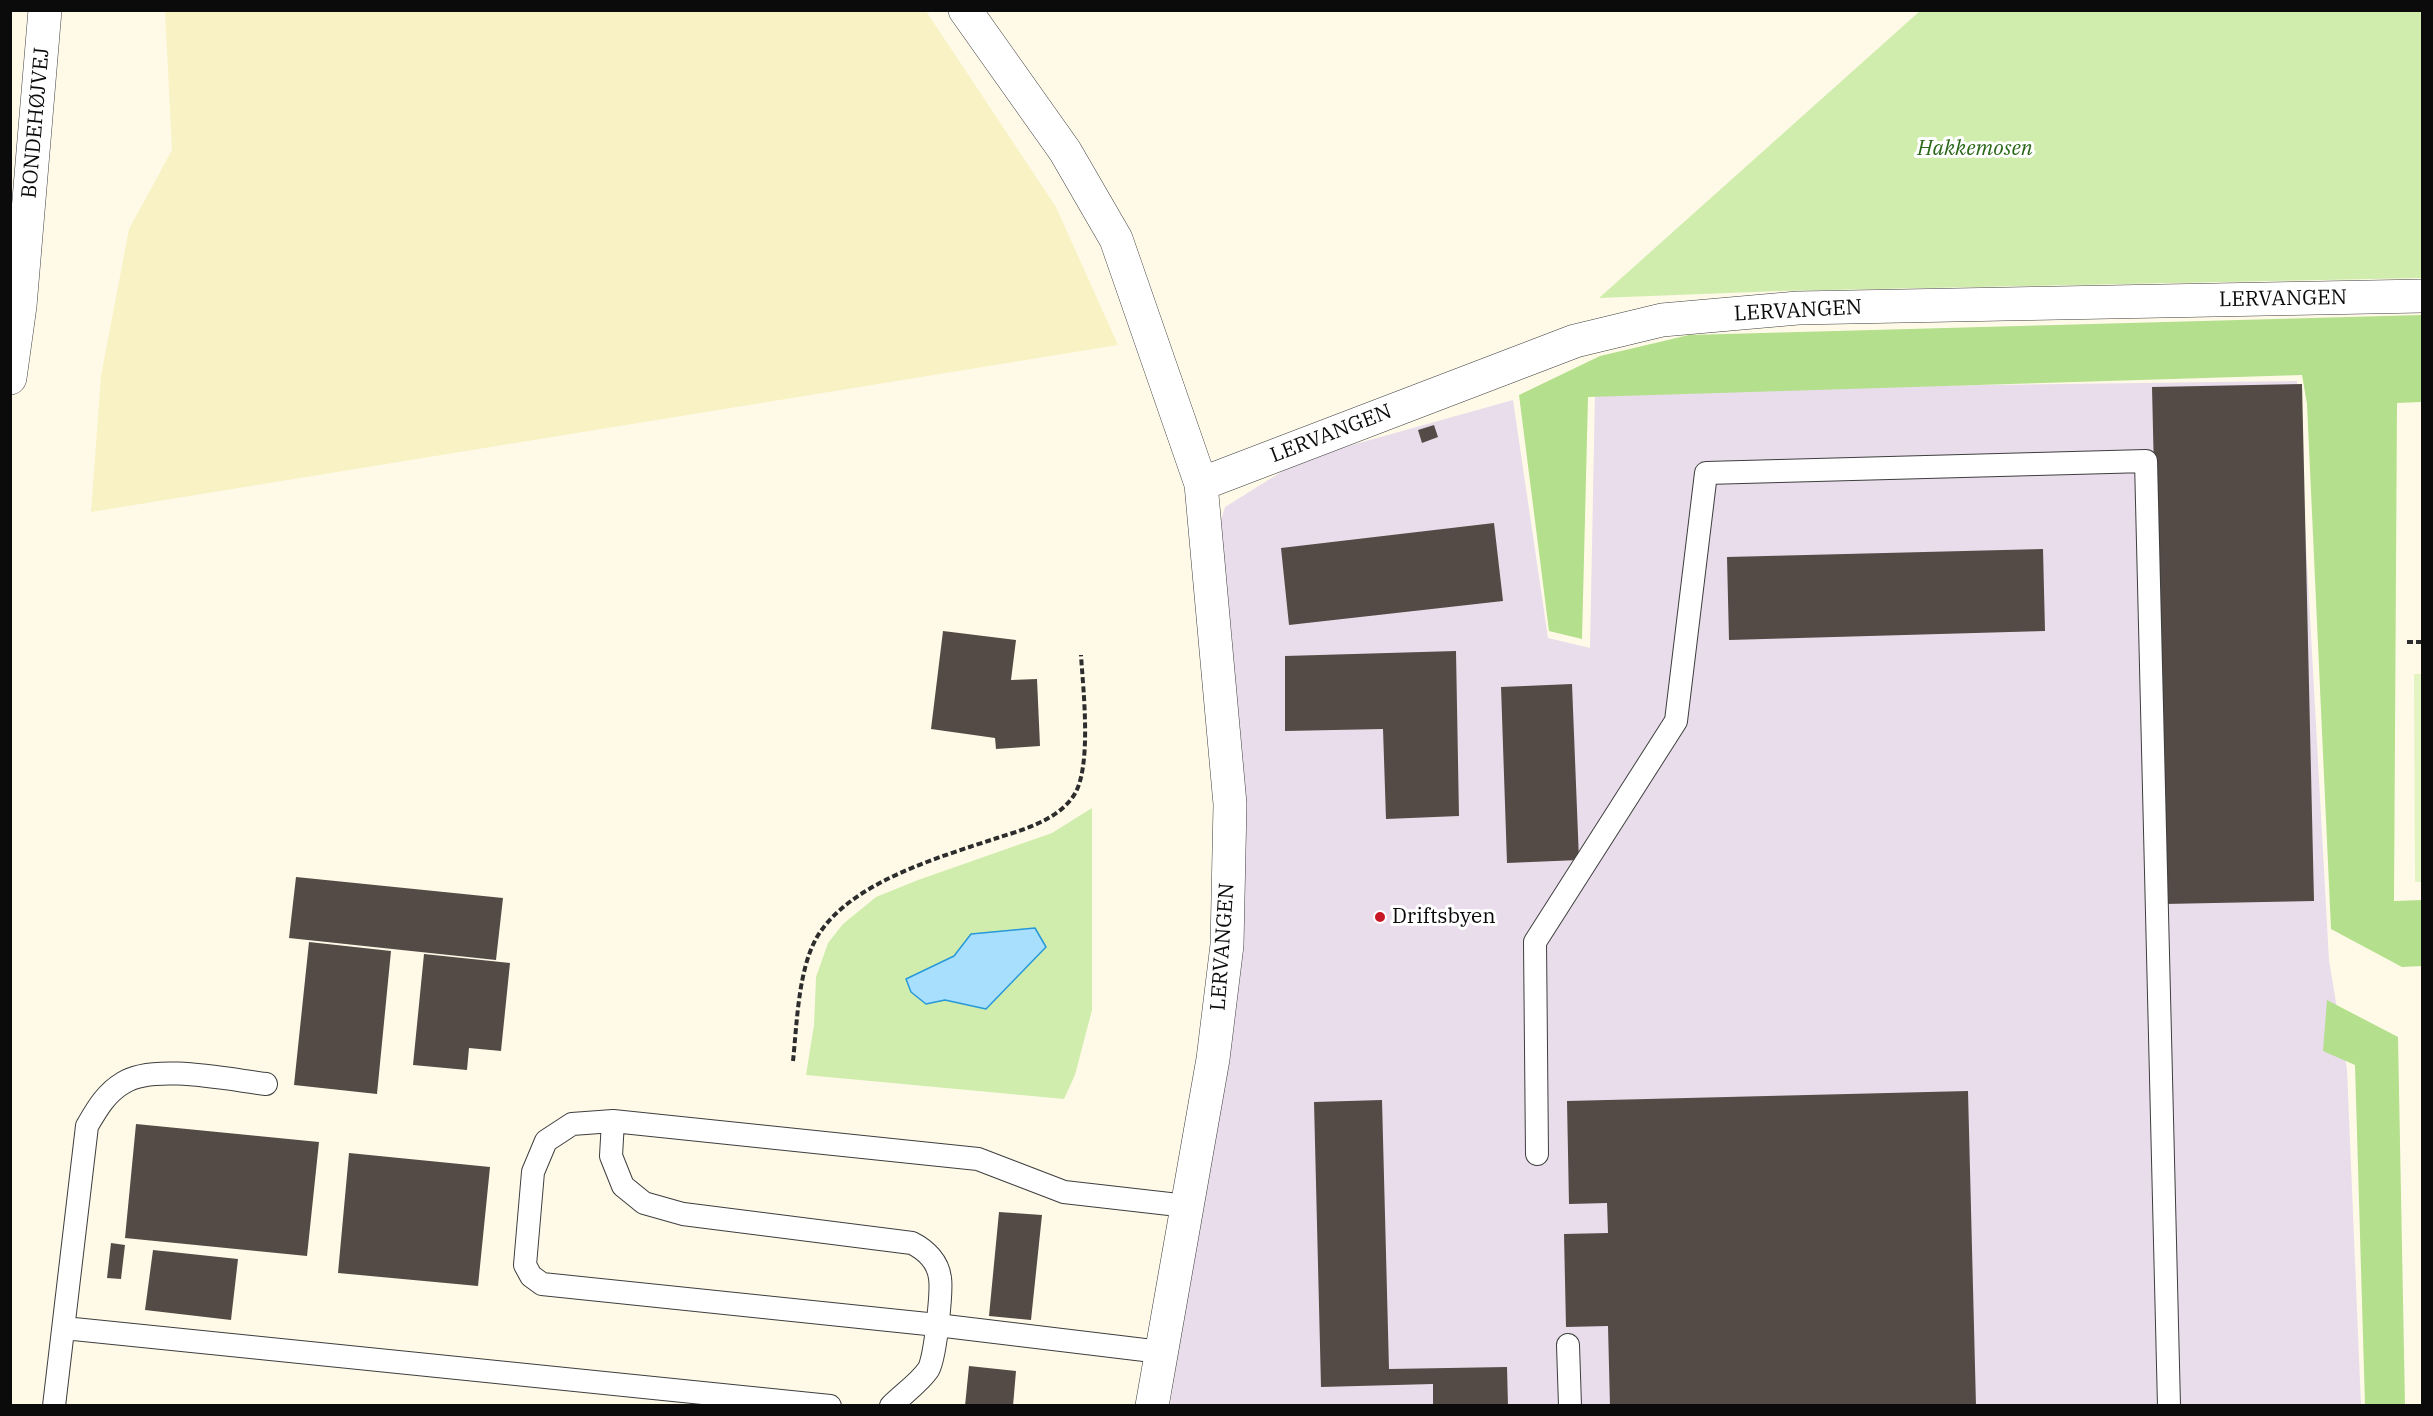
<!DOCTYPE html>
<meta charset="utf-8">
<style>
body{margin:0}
#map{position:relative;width:2433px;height:1416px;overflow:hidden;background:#fffae8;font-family:"IBM Plex Serif",serif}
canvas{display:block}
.frame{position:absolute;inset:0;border:12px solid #0b0b0b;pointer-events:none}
</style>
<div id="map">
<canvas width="2433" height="1416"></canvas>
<div class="frame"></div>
</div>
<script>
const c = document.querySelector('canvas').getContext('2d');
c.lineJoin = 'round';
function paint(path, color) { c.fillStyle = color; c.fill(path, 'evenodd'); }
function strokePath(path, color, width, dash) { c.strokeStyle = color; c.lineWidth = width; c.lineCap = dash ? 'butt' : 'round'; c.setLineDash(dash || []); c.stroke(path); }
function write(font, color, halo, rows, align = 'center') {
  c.font = font + ' "IBM Plex Serif",serif'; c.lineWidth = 6; c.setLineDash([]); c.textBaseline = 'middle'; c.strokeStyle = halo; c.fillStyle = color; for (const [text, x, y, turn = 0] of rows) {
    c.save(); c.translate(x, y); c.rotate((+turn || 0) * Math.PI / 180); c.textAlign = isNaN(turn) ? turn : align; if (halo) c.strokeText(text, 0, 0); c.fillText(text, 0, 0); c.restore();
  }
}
paint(new Path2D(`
 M2297,381L2329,960L2347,1069L2361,1405L1170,1406L1207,1157L1226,1084L1233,1010L1214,542L1225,507L1302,459L1513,400L1548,638L1590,648L1595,390Z`), '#e9ddeb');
paint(new Path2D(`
 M165,11H926L1056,207L1118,345L91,512L101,376L129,229L172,150Z`), '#f8f2c5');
paint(new Path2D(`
 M1921,10L2422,11V278L1780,291L1599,298Z
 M1092,808V1010L1075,1075L1064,1099L806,1075L814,1025L816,977L828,943L843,924L876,897L918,880L1052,833Z`), '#d1edae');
paint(new Path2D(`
 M2422,315V402L2397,403L2394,901L2422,900V966L2402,967L2331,929L2307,404L2302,375L1588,397L1582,639L1549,631L1519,395L1600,356L1689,335Z
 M2327,1000L2398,1037L2405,1405H2365L2355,1065L2323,1051Z`), '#b4df8c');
paint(new Path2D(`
 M2414,674H2422V882H2415Z`), '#e3f3c1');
const water = new Path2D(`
 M1035,928L1046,947L986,1009L945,1000L926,1004L911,992L906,979L954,956L971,934Z`);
paint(water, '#a7dffc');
strokePath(water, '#2798da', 1.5);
paint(new Path2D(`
 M2302,384L2314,901L2164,904L2152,387Z
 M1434,425L1438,437L1422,443L1418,430Z
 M1494,523L1503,601L1289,625L1281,548Z
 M2043,549L2045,631L1729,640L1727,557Z
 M943,631L1016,640L1011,680L1037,679L1040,746L996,749L995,738L931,729Z
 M1456,651L1459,816L1386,819L1383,729L1285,731V656Z
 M1572,684L1579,860L1507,863L1501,687Z
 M296,877L503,898L496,960L289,938Z
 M309,942L391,951L377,1094L294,1085Z
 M424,954L510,963L501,1051L469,1048L467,1070L413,1065Z
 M1968,1091L1976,1406H1610L1608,1326L1566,1327L1564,1234L1608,1233L1607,1203L1569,1204L1567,1101Z
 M1382,1100L1389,1369L1507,1367L1508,1406H1433V1384L1321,1387L1314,1102Z
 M136,1124L319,1142L307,1256L125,1238Z
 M349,1153L490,1167L478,1286L338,1273Z
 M999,1212L1042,1215L1031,1320L989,1316Z
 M111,1243L125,1245L121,1279L107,1278Z
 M153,1250L238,1259L231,1320L145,1310Z
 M969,1366L1016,1371L1013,1406H965Z`), '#544b46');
const service = new Path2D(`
 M613,1121L611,1156L623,1186L644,1203L683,1214L912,1243C926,1250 938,1262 940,1278C942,1291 935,1362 928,1370C919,1383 903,1394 891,1406
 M1537,1154L1535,942L1676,721L1706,473L2146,461L2169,1406
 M64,1328L830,1406
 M1568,1345L1570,1406
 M1161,1352L937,1325L542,1284L531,1276L525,1265L533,1172L546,1141L572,1124L613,1121L978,1159L1064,1192L1187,1206
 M54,1406L87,1126C97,1109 106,1093 123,1083C153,1063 231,1080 266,1084`);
const minor = new Path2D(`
 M965,10L1065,151L1116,239L1201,484L1230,804L1227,945L1213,1059L1152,1406
 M1201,484L1575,341L1662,320L1798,308L2422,296`);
const tertiary = new Path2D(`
 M10,378L20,306L45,10`);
strokePath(service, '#3e3e3e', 24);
strokePath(minor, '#3e3e3e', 34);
strokePath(tertiary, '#3e3e3e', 34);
strokePath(new Path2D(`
 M2407,642H2422
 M793,1061C797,1024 798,970 817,937C850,882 940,857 997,838C1022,830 1055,821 1072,798C1093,772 1083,689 1081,655`), '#2d2d2d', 4, [6, 3]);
strokePath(service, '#fff', 22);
strokePath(minor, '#fff', 33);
strokePath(tertiary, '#fff', 33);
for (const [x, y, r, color] of [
 [1380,917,6,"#c71624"]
]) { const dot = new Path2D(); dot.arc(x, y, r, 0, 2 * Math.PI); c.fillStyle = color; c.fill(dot); strokePath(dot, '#fff', 2); }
write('21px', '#0b0b0b', '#fff', [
 ["BONDEHØJVEJ",36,123,-85],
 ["LERVANGEN",2283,299,-1],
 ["LERVANGEN",1798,311,-3],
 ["LERVANGEN",1331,434,-21],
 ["LERVANGEN",1223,947,-86]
]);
write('italic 21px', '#296716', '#fff', [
 ["Hakkemosen",1975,149]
]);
write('21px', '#0b0b0b', '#fff', [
 ["Driftsbyen",1392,917]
], 'left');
</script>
